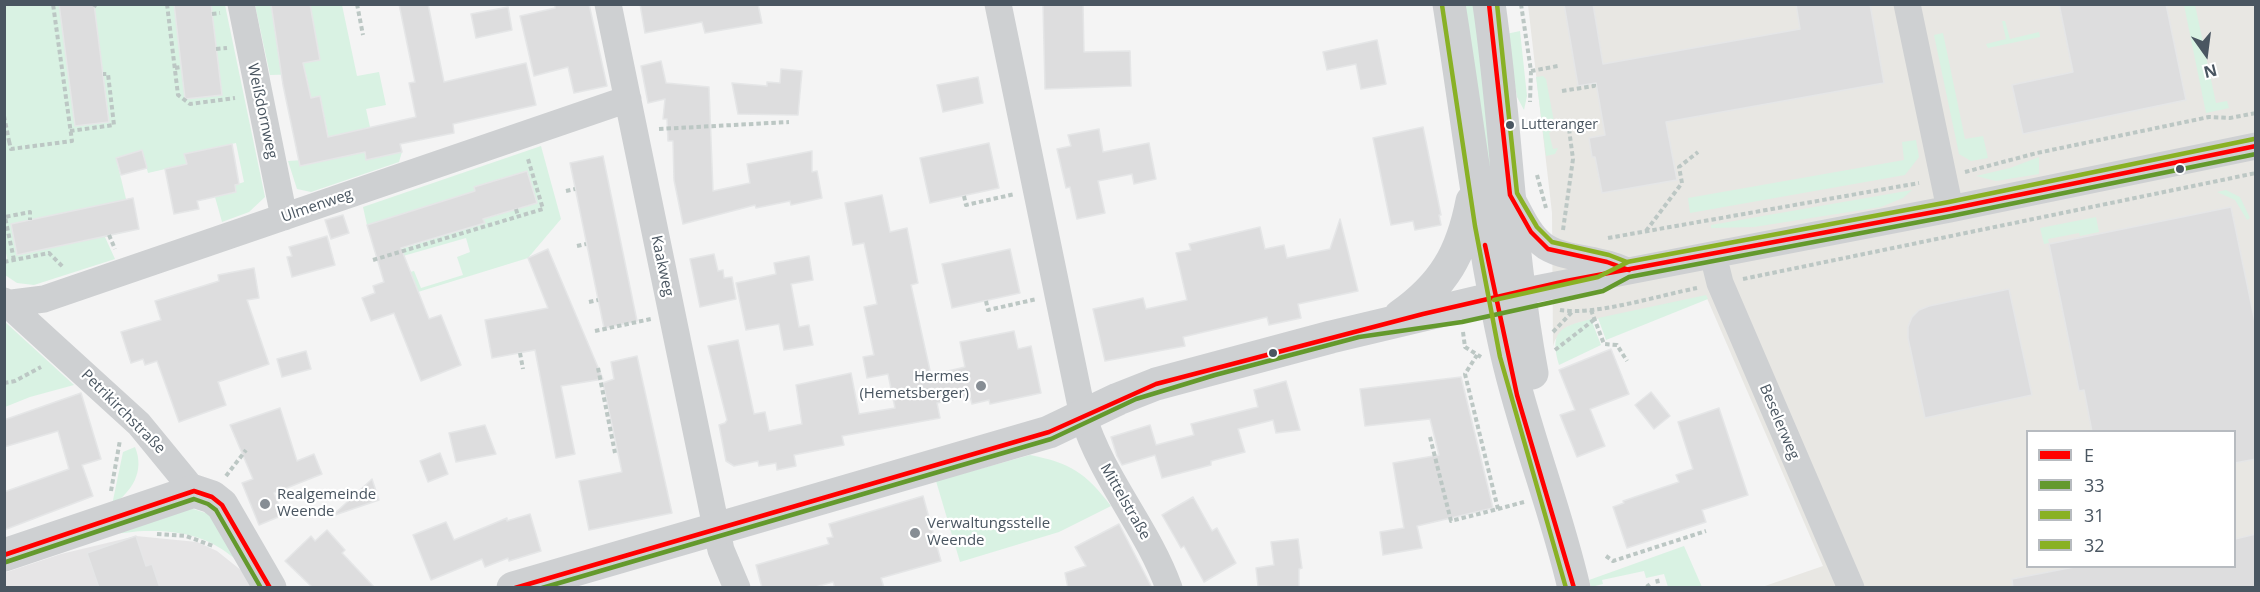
<!DOCTYPE html>
<meta charset="utf-8">
<style>
body{margin:0}
#map{position:relative;width:2260px;height:592px;overflow:hidden;background:#f4f4f4;font-family:"Open Sans",sans-serif}
canvas{display:block}
.frame{position:absolute;inset:0;border:6px solid #4a5661;pointer-events:none}
.legend{position:absolute;left:2026px;top:430px;width:210px;height:138px;box-sizing:border-box;background:#fff;border:2px solid #b7bbc0;margin:0;padding:8px 10px;list-style:none;font-size:18px;color:#4a5661}
.legend li{display:flex;align-items:center;gap:12px;height:30px}
.legend b{width:30px;border:2px solid #b7bbc0}
.north{position:absolute;left:2176px;top:24px;width:60px;height:60px;-webkit-text-stroke:4px #fff;paint-order:stroke;rotate:166deg;font-size:16px;font-weight:700;line-height:24px;text-align:center;color:#4a5661}
.north::after{content:'';display:block;margin:auto;width:21px;height:27px;background:#4a5661;clip-path:polygon(50% 0,100% 100%,50% 72%,0 100%)}
</style>
<div id="map">
<canvas width="2260" height="592"></canvas>
<div class="frame"></div>
<ul class="legend">
<li><b style="height:8px;background:#f00"></b>E</li>
<li><b style="height:8px;background:#64992d"></b>33</li>
<li><b style="height:8px;background:#89b125"></b>31</li>
<li><b style="height:8px;background:#89b125"></b>32</li>
</ul>
<div class="north">N</div>
</div>
<script>
const c = document.querySelector('canvas').getContext('2d');
c.lineJoin = 'round';
function paint(path, color) { c.fillStyle = color; c.fill(path, 'evenodd'); }
function strokePath(path, color, width, dash) { c.strokeStyle = color; c.lineWidth = width; c.lineCap = dash ? 'butt' : 'round'; c.setLineDash(dash || []); c.stroke(path); }
function write(font, color, halo, rows, align = 'center') {
  c.font = font + ' "Open Sans",sans-serif'; c.lineWidth = 4.5; c.setLineDash([]); c.textBaseline = 'middle'; c.strokeStyle = halo; c.fillStyle = color; for (const [text, x, y, turn = 0] of rows) {
    c.save(); c.translate(x, y); c.rotate((+turn || 0) * Math.PI / 180); c.textAlign = isNaN(turn) ? turn : align; if (halo) c.strokeText(text, 0, 0); c.fillText(text, 0, 0); c.restore();
  }
}
paint(new Path2D(`
 M1528,5H2255V587H1762L1823,566L1706,296L1578,323L1567,327L1555,340L1553,346L1552,213ZM2028,432H2234V566H2028Z`), '#e8e7e3');
paint(new Path2D(`
 M136,536L197,542L217,551L242,571L253,587H5L4,573L61,554Z`), '#e6e5e6');
paint(new Path2D(`
 M4,5H225L265,197L249,212L222,222L215,197L236,192L235,185L244,182L236,143L185,154L187,164L148,173L142,151L116,158L126,199H133L139,229L105,237L115,259L34,285L17,283L5,275V261L7,258L4,243Z
 M255,5H342L357,76L379,72L386,105L366,109L370,127L360,130L366,159L402,152L399,162L311,192L297,189L288,161L333,158L320,96L311,98L306,74L270,75Z
 M1462,5H1477L1489,93L1494,224Z
 M2184,5H2195L2216,103L2227,101L2229,108L2206,113Z
 M2002,21H2005L2010,39L2039,32L2040,37L1988,48L1986,44L2006,39Z
 M1520,31L1527,96L1524,110L1517,97L1506,34Z
 M1943,33L1965,139L1983,136L1988,158L1971,161L1959,154L1934,35Z
 M1543,76L1546,79L1555,127L1549,133L1553,149L1558,148L1555,154L1546,156L1536,77Z
 M1916,140L1919,157L1905,175L1690,213L1688,198L1904,160L1902,142Z
 M541,146L561,219L528,258L418,292L410,272L414,271L421,288L463,275L457,257L470,252L466,238L403,256L401,249L484,223L483,219L536,203L527,171L474,187L475,191L367,225L363,207Z
 M2039,157V174L1996,181L1976,176L2010,168Z
 M1912,190L1903,198L1881,207L1754,227L1711,228V225Z
 M2226,190L2240,197L2250,218L2247,220L2235,200L2217,192Z
 M2096,217L2099,232L2080,236L2079,233L2048,239L2049,243L2044,244L2040,228Z
 M1706,295L1708,299L1606,340L1598,318Z
 M1591,319L1601,345L1559,365C1549,331 1560,327 1591,319Z
 M4,321L74,385L30,397L5,407Z
 M135,447C145,471 132,492 112,505L123,452Z
 M1030,455C1071,463 1086,473 1111,506L1059,532L960,562L936,481Z
 M190,508L209,514L235,559C209,536 179,530 144,531C135,531 126,534 117,533Z
 M1684,546L1702,587H1668L1664,574L1646,578L1644,571L1602,580L1603,584L1591,587L1589,580Z`), '#d9f2e3');
const building = new Path2D(`
 M59,4H94L109,122L75,126Z
 M174,4H211L222,95L185,99Z
 M271,4H310L320,60L303,63L311,98L320,96L328,137L416,117L409,83L415,82L399,4H428L444,82L526,63L536,105L453,124L454,133L400,144L402,152L366,160L365,152L300,166L283,85Z
 M555,4H589L607,86L574,93L568,67L534,76L520,16L555,8Z
 M640,4H758L762,23L705,33L702,22L645,33Z
 M1043,4H1083L1084,52L1130,51L1131,86L1045,89Z
 M1564,4H1593L1603,64L1800,29L1796,4H1870L1884,83L1666,122L1677,180L1602,193L1595,157H1592L1589,138L1605,135L1596,83L1578,86Z
 M2059,4H2166L2186,100L2023,134L2012,85L2073,72Z
 M508,7L512,30L476,38L471,14Z
 M1377,40L1386,84L1361,89L1356,64L1327,70L1323,52Z
 M661,61L666,83L709,87L713,191L750,183L747,164L812,151V172L817,171L822,198L791,205L790,201L756,208L755,205L683,224L674,180L673,141H668L667,119H663L665,99L648,103L641,66Z
 M781,69L802,71L798,115L738,114L732,83L767,86V82L780,83Z
 M978,77L983,103L943,112L937,85Z
 M1423,127L1441,215H1439L1441,225L1415,230L1413,221L1391,225L1373,138Z
 M1099,129L1103,152L1149,143L1156,179L1134,184L1132,174L1098,181L1105,213L1077,219L1070,187L1066,188L1057,149L1071,146L1068,135Z
 M989,143L999,188L930,203L920,158Z
 M232,144L239,184L235,185L236,192L197,201L199,209L174,214L165,169L187,164L184,154Z
 M142,150L147,168L121,175L116,158Z
 M603,156L637,321L604,328L570,163Z
 M527,171L537,203L483,219L485,223L401,248L429,319L441,315L461,365L421,381L394,313L371,321L362,298L375,293L373,286L384,282L367,225L475,191L474,187Z
 M882,195L890,232L907,228L918,283L911,285L931,375L965,367L960,342L1014,331L1018,349L1031,346L1041,393L990,404L989,400L972,404L970,396L937,403L940,418L842,436L844,445L794,455L796,466L777,470L776,463L759,466L758,461L734,466L726,461L719,425L725,423L727,420L708,346L738,340L754,414L765,412L769,431L802,424L796,385L851,373L859,414L895,408L888,374L867,378L863,357L874,355L864,307L877,304L864,243L853,245L845,203Z
 M133,198L139,229L17,255L11,224Z
 M2231,207L2256,327V459L2235,463V432H2092L2084,390L2079,391L2049,244Z
 M343,215L349,233L331,239L325,220Z
 M1340,219L1358,291L1298,304L1301,318L1269,325L1267,317L1183,337L1185,346L1105,361L1093,309L1143,298L1146,309L1187,300L1176,253L1191,250L1189,244L1260,227L1265,249L1284,245L1287,258L1330,249Z
 M327,236L335,265L292,277L287,257L292,256L289,247Z
 M548,249L603,379L561,386L575,454L556,458L535,350L492,358L485,320L548,308L528,258Z
 M1010,249L1020,293L952,308L942,264Z
 M714,254L718,271L723,270L724,278L732,277L736,299L700,307L690,259Z
 M809,256L813,280L791,284L799,327L809,325L813,345L784,350L779,324L746,330L736,283L776,274L774,263Z
 M254,268L259,298L247,300L269,364L218,382L226,405L179,422L157,361L145,365L143,359L131,363L121,332L161,320L155,301L219,281L218,275Z
 M2009,289L2032,395L1925,418L1908,338V327L1912,317L1919,310L1929,306Z
 M1611,349L1629,394L1590,409L1605,446L1577,457L1560,415L1575,410L1559,370Z
 M306,351L311,369L282,377L277,359Z
 M637,356L672,513L589,530L579,481L622,472L603,383L614,379L611,362Z
 M1461,377L1493,508L1417,526L1422,548L1383,555L1380,532L1404,528L1393,463L1439,455L1430,419L1365,426L1360,389Z
 M1286,381L1300,430L1276,433L1273,420L1238,429L1245,452L1211,461V465L1162,478L1155,455L1122,465L1117,456L1111,437L1150,425L1156,445L1194,435L1191,424L1258,407L1254,390Z
 M1651,392L1670,416L1654,429L1635,405Z
 M81,393L101,459L82,465L93,496L4,530V492L69,469L58,431L4,447V420Z
 M280,408L297,461L314,454L322,474L274,493L283,515L259,525L242,483L253,479L230,425Z
 M1719,408L1748,495L1702,510L1706,522L1627,548L1613,507L1624,503L1623,501L1679,482L1676,475L1693,469L1678,422Z
 M485,425L496,454L456,462L449,433Z
 M440,453L448,474L428,482L420,461Z
 M372,479L379,500L332,516Z
 M923,496L941,561L881,578L884,588H835L833,582L812,588H762L756,565L829,544L827,538L833,537L829,524Z
 M1193,497L1212,531L1217,528L1236,563L1204,582L1184,546L1181,548L1162,515Z
 M530,514L541,551L509,561L508,558L485,567L482,559L431,580L413,535L446,522L454,540L507,518V521Z
 M1119,524L1152,588H1068L1065,573L1086,566L1075,547Z
 M327,530L345,550L342,553L375,588H313L285,561L311,536L315,541Z
 M2256,534V588H2013L2012,579L2074,567H2235V539Z
 M136,536L146,566L152,564L160,588H99L87,553Z
 M1298,539L1302,568L1299,569V588L1258,586L1256,568L1274,565L1271,542Z`);
paint(building, '#ddddde');
strokePath(building, '#e5e6e7', 1.5);
strokePath(new Path2D(`
 M167,4L178,95L190,104L235,98
 M357,4L363,35
 M1521,4L1531,71L1530,102
 M94,7L96,4
 M212,14L220,13
 M216,49L227,48
 M175,68L181,67
 M1531,71L1558,66
 M1562,91L1594,86V84
 M4,116L9,141L4,142
 M659,129L789,122
 M70,131L114,125L108,74H103
 M9,141L11,149L72,141L53,4
 M1965,172L2037,153L2209,117L2230,118L2256,113
 M1537,175L1546,208
 M566,191L575,189
 M964,196L966,205L1015,194
 M516,209L518,216
 M1563,230L1573,159L1569,129
 M1646,231L1682,183L1679,167L1698,152
 M109,235L115,249
 M1608,238L1919,183
 M577,246L586,244
 M14,260L5,217L30,212V220
 M373,260L543,209L528,159
 M4,262L49,253L63,267
 M1743,279L2256,173
 M986,301L988,310L1037,299
 M589,302L598,300
 M1560,310C1594,316 1661,295 1697,288
 M1591,310L1604,344L1617,345L1627,361
 M595,331L651,319
 M1463,332L1465,347L1481,357
 M1553,332L1572,312
 M1555,350L1595,319
 M520,353L523,369
 M598,368L615,453
 M4,383L15,381L41,367
 M1430,437L1451,521L1498,509L1465,374L1477,355
 M226,476L246,450
 M111,491L120,440
 M1498,509L1524,502
 M157,534L186,536L213,546
 M1606,556L1613,561L1706,531
 M1657,579L1659,588
 M1647,584L1650,588`), '#bcc7c4', 4, [4.5, 3]);
strokePath(new Path2D(`
 M241,4L284,217
 M608,4L716,527L721,550L737,588
 M998,4L1083,416C1102,478 1147,527 1169,588
 M1907,4L1950,209
 M1511,197C1520,213 1528,233 1542,244C1559,259 1599,258 1622,269
 M1713,255L1720,283L1851,588
 M1520,292L1950,209L2256,146
 M4,301L139,424L194,491
 M4,304L44,299L628,99`), '#ced0d2', 27);
strokePath(new Path2D(`
 M1449,4C1468,122 1481,240 1507,355C1525,434 1556,509 1574,588
 M1489,4C1507,127 1509,251 1532,373
 M1400,316C1444,285 1462,253 1472,201
 M4,555L194,491L212,497L222,505L270,588
 M513,588L1049,432L1118,399L1156,384L1331,337L1520,292`), '#ced0d2', 33);
strokePath(new Path2D(`
 M1489,4L1510,195L1531,232L1548,249L1607,262L1629,270
 M1485,245L1517,395L1574,588
 M4,555L194,491L212,497L222,505L270,588
 M515,588L1049,432L1156,384L1423,314L1566,281L1950,209L2256,146`), '#f00', 4.5);
strokePath(new Path2D(`
 M6,562L194,499L208,504L216,510L261,588
 M542,588L1051,439L1136,399L1215,375L1359,337L1462,322L1603,291L1629,277L1951,216L2256,154`), '#64992d', 4.5);
strokePath(new Path2D(`
 M1497,4L1517,193L1537,227L1552,242L1609,255L1627,262L1949,202L2254,139
 M1494,300L1598,277L1628,262`), '#89b125', 4.5);
strokePath(new Path2D(`
 M1442,5L1475,226L1500,357L1566,588`), '#89b125', 4.5);
for (const [x, y, r, color] of [
 [1510,125,5,"#4a5661"],
 [2180,169,5,"#4a5661"],
 [1273,353,5,"#4a5661"],
 [981,386,6,"#868d94"],
 [265,504,6,"#868d94"],
 [915,533,6,"#868d94"]
]) { const dot = new Path2D(); dot.arc(x, y, r, 0, 2 * Math.PI); c.fillStyle = color; c.fill(dot); strokePath(dot, '#fff', 2); }
write('14px', '#4a5661', '#fff', [
 ["Lutteranger",1521,125]
], 'left');
write('15px', '#4a5661', '#fff', [
 ["Weißdornweg",262,111,78],
 ["Ulmenweg",317,206,-19],
 ["Kaakweg",662,266,78],
 ["Petrikirchstraße",123,412,45],
 ["Beselerweg",1779,422,67],
 ["Mittelstraße",1125,502,60]
]);
write('15px', '#4a5661', '#fff', [
 ["Hermes",969,377,"right"],
 ["(Hemetsberger)",969,394,"right"],
 ["Realgemeinde",277,495],
 ["Weende",277,512],
 ["Verwaltungsstelle",927,524],
 ["Weende",927,541]
], 'left');
</script>
